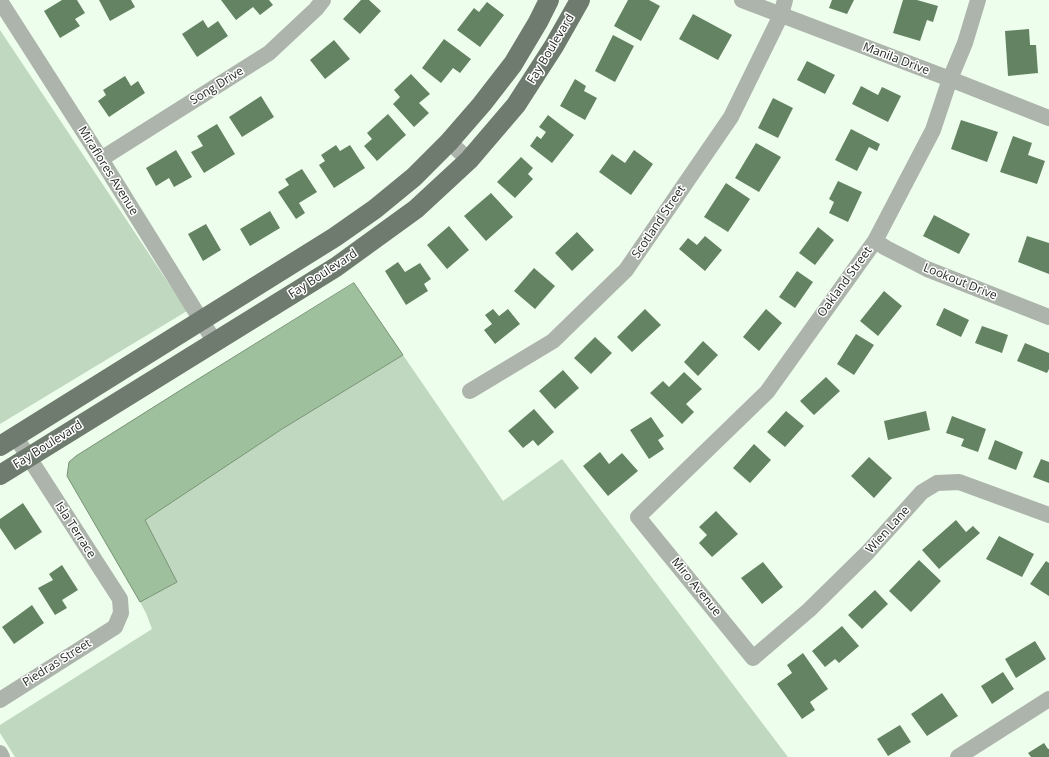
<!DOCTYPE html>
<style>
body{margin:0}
canvas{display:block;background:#eefeec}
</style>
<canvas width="1049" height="757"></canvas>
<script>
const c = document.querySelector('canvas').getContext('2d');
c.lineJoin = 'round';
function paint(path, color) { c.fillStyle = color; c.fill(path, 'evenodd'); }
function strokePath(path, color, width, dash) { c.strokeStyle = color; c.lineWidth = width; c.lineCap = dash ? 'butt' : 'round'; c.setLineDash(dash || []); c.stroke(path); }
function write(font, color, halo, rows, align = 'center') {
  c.font = font + ' "Open Sans",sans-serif'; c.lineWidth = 3; c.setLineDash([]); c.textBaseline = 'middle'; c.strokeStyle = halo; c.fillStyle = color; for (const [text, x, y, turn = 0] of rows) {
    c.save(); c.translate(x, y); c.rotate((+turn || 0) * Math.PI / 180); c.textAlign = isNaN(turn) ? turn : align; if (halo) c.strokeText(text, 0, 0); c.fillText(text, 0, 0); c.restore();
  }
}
paint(new Path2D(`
 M0,30L187,311L0,424Z
 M403,355L503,501L562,459L788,757H15L0,733V725L152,629L146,613L140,602L177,582L145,520L282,429Z`), '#c0d8bf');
const water = new Path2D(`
 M354,283L403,355L282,429L145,520L177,582L140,602L67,476L69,462L76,456L195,381Z`);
paint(water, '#9ec09c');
strokePath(water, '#789276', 1);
paint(new Path2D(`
 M62,0H77L85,13L75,19L80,26L60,38L44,11Z
 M99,0H131L135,7L110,21Z
 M221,0H269L273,5L260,15L253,7L236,20Z
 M361,0H369L381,11L360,34L343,19Z
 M628,0H649L660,6L641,41L614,26Z
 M832,0H854L847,14L829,8Z
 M903,0H917L938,6L933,22L927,20L920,41L893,33Z
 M487,2L504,15L480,47L457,30L474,8L479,12Z
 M693,14L732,35L718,60L679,39Z
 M203,20L208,28L218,21L228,36L197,57L182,34Z
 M1029,29L1030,45H1036L1038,73L1008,76L1005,31Z
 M613,35L634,46L615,82L595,71Z
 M444,39L471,59L460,73L453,68L441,83L422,68Z
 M334,40L350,59L325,79L310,60Z
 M807,61L835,75L825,94L797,80Z
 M411,74L430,94L419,103L429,113L414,127L393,104L400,97L394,90Z
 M125,76L131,86L138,81L145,93L109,117L98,101L106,95L103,90Z
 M575,79L586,86L584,91L597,98L585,120L560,106Z
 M861,86L878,95L882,87L901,96L888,122L852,104Z
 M261,96L274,117L242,137L229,117Z
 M773,98L793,108L778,138L758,128Z
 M388,114L406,135L377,161L364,146L372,139L367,133Z
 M548,115L574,135L552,163L530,146L537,136L541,139L546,132L539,127Z
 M961,120L998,132L987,162L951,149Z
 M217,124L235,154L204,173L191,152L203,146L197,136Z
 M851,129L880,144L877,151L869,147L857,171L835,160Z
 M1013,136L1032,143L1028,155L1045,161L1037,184L1000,172Z
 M756,143L781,157L759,192L735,178Z
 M336,145L340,151L350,145L365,168L334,188L319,165L325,161L321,155Z
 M176,150L192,177L174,187L169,178L156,186L146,168Z
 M634,150L653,164L631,195L599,172L612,154L625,163Z
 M521,157L533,168L528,174L533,179L515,198L497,182Z
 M302,169L317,192L299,203L305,213L296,219L278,192L289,185L285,179Z
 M838,181L862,192L848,222L829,213L834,202L829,199Z
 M726,183L750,199L728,232L704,217Z
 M491,193L513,217L486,241L464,216Z
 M270,211L280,228L250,246L240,229Z
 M934,215L970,234L959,254L923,236Z
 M206,224L221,250L203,261L188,234Z
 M449,226L469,250L447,269L427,245Z
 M818,227L834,240L815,265L799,253Z
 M577,232L594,250L572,271L555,253Z
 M705,236L722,250L705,271L679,249L688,238L697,245Z
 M1027,236L1049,243V274L1018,262Z
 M398,262L405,272L420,263L431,279L424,284L428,291L406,305L385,271Z
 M534,268L555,286L535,309L514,291Z
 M797,271L813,282L795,308L779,297Z
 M884,291L902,306L878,336L860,321Z
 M944,308L969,320L961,337L936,325Z
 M493,309L499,316L508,309L520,324L495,344L484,330L492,324L485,315Z
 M645,309L661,325L632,352L617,337Z
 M766,309L782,323L759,351L743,337Z
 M982,326L1008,335L1002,353L975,343Z
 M856,334L874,345L854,375L837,364Z
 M595,337L612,353L591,374L574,358Z
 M703,341L718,355L698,376L684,362Z
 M1025,343L1049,353V369L1047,373L1017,361Z
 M563,370L579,388L555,409L539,391Z
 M684,372L702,389L686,404L694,412L682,424L650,393L663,381L669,387Z
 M826,377L840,391L814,415L800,401Z
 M534,409L554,432L538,446L533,440L523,448L508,431Z
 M786,411L804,426L785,447L767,432Z
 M926,411L930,430L888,440L884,421Z
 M952,416L986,429L978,452L961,446L964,439L946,433Z
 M651,417L664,436L658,440L664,449L649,459L630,430Z
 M995,440L1023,452L1016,470L988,459Z
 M754,444L771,460L750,483L733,468Z
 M600,452L609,464L622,453L638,471L608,496L583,466Z
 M869,457L892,478L874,498L851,476Z
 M1041,459L1049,462V483L1033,477Z
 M23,503L42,532L15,550L0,528V519Z
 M716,511L738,534L712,557L699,543L707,535L699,527Z
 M956,520L966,532L973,526L980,533L939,569L922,550Z
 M999,536L1034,554L1022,577L986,559Z
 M919,560L941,581L911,612L889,591Z
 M1046,561L1049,563V596L1030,584Z
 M763,562L783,587L762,604L741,578Z
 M62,565L78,590L62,600L67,608L55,615L38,588L53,580L49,574Z
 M875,590L888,604L862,629L848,615Z
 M32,605L44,623L14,644L2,627Z
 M842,626L859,646L839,663L835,659L825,667L812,651Z
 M1035,641L1046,659L1016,678L1005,659Z
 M803,653L828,689L810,702L815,710L802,719L777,684L792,673L787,665Z
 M1003,672L1014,689L992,704L981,686Z
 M942,693L958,716L927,736L911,714Z
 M900,725L911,742L888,756L877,739Z
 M1044,743L1048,749H1049V757H1031L1028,753Z`), '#648362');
strokePath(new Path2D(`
 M742,0L950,79L1049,118
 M978,0L965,43L950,79L933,130L875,241L767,392L638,517L753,658L809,610L867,553L922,492L937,483L959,482L1049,515
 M0,1L101,159L201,320L215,342
 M449,142L469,160
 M101,159L269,53L316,9L323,0
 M875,241L886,248L927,269L1049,317
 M470,391L553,341L626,270L731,117L781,15L785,0
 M0,700L115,627L121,613L120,599L15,436
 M0,753L2,757
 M958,757L1049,699`), '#adb4ac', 16);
strokePath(new Path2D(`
 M0,446L335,237L375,209L414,177L449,142L482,104L513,64L538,22L549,0
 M0,475L336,267L416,209L469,160L516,105L554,46L580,0`), '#6f7b6e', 20);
write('12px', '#1f251f', '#fff', [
 ["Fay Boulevard",551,49,-59],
 ["Manila Drive",896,59,21],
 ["Song Drive",217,86,-32],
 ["Miraflores Avenue",108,171,58],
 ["Scotland Street",659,222,-56],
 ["Fay Boulevard",323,274,-33],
 ["Oakland Street",845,282,-54],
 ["Lookout Drive",960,282,22],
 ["Fay Boulevard",48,445,-32],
 ["Isla Terrace",75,530,57],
 ["Wien Lane",888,530,-48],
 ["Miro Avenue",696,587,51],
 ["Piedras Street",57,663,-32]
]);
</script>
